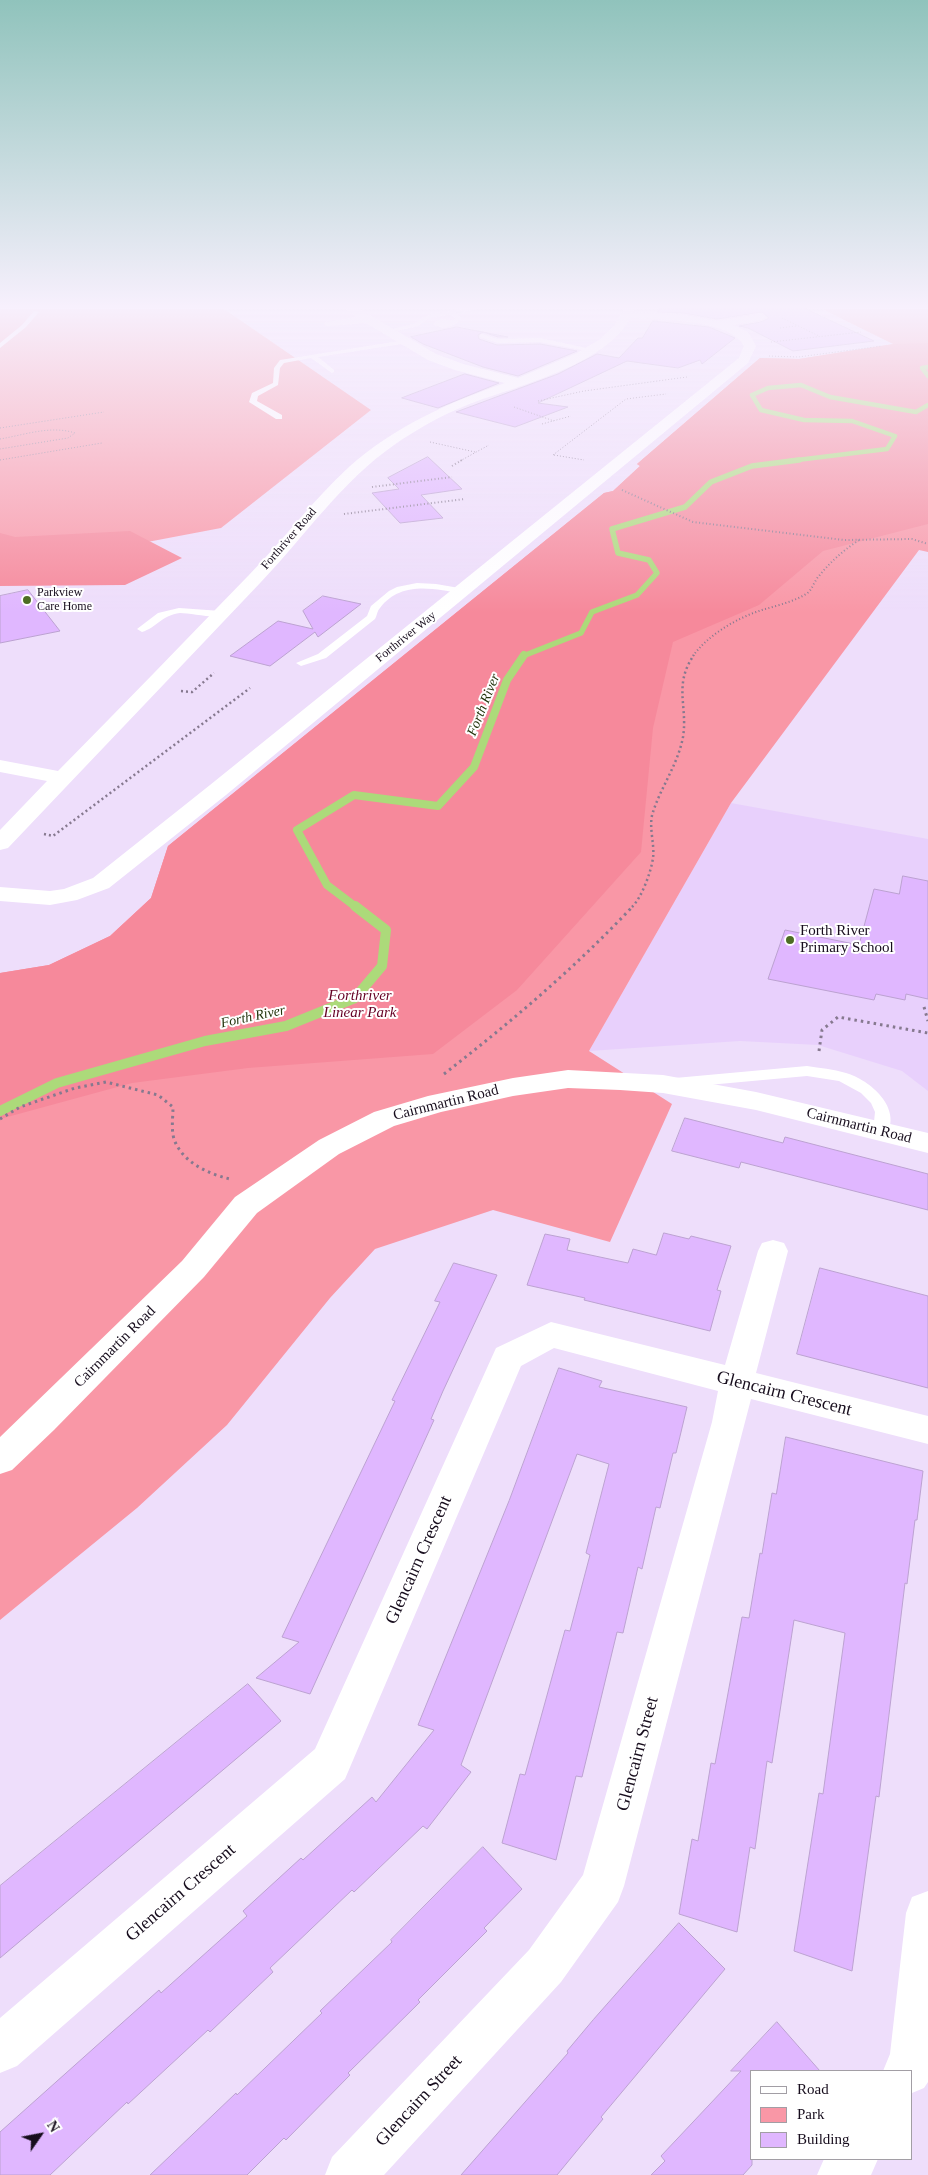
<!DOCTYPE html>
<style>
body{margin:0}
#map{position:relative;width:928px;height:2175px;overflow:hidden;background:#eedefb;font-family:"Times New Roman",serif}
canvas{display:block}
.legend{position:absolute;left:750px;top:2070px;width:162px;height:90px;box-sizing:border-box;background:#fff;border:1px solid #a29ea5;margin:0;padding:6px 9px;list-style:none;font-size:15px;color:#170d1d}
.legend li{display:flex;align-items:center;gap:10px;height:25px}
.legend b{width:25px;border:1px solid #a29ea5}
.north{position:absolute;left:15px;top:2110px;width:50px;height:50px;-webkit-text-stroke:4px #fff;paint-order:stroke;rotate:57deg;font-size:14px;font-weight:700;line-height:20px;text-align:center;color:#170d1d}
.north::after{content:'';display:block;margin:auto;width:18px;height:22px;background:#170d1d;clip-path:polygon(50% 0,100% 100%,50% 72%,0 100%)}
</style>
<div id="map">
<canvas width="928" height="2175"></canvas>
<ul class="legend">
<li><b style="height:6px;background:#fff"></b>Road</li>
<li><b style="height:14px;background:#f997a6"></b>Park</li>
<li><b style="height:14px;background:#e0b7ff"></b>Building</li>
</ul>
<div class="north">N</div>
</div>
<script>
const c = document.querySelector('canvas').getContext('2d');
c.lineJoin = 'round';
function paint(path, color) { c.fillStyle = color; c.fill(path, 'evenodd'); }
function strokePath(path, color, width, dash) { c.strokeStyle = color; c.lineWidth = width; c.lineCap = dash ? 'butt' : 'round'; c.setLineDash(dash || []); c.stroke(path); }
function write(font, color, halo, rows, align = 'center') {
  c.font = font + ' "Times New Roman",serif'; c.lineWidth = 4; c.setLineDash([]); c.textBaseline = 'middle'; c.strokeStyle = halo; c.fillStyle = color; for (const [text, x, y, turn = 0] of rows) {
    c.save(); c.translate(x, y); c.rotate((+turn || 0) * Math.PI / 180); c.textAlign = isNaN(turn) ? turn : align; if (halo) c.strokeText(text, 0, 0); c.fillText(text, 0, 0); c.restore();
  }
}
paint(new Path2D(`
 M731,803L928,839V1091L902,1071L818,1045L740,1041L589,1051Z`), '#e8d0fc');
paint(new Path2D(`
 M0,309H224L371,410L221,528L0,570Z
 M822,309H928V552L919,550L731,803L589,1051L672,1104L610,1242L493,1210L375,1249L330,1298L227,1425L137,1508L0,1620V973L49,965L110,936L151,898L168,846L604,493L613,491L640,466L637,464L760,358L799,359L893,344Z`), '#f997a6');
paint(new Path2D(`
 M928,343V524L823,551L759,605L673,642L653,728L641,852L517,990L433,1054L248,1068L132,1083L0,1119V973L49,965L110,936L151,898L168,846L604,493L613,491L640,466L637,464L760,358L799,359L894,344Z
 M130,531L182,558L125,585L0,586V533L15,537Z`), '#f6899b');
strokePath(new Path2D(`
 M928,367L922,368L928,376
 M789,461L887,449L895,436L852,421L804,420L761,410L752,395L768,388L801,385L830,397L916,412L928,405`), '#acda7a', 4.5);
strokePath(new Path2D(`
 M523,656L581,633L592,612L637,595L657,573L649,560L618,553L612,529L685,507L711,482L752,466L799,460`), '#acda7a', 5.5);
strokePath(new Path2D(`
 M356,907L327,885L297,830L354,795L438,806L474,767L507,680L524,655`), '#acda7a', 8);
strokePath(new Path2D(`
 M0,1111L57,1083L205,1041L286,1026L355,998L382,966L386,930L355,906`), '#acda7a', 10);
const building = new Path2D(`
 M660,309H806L874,341L793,351L748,328L739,326L761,322L769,318L762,312L717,319L683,313L658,312Z
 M653,321L709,327L735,338L702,364L700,360L678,368L627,361L538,403L568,407L515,427L456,412L558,374L597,354L619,358L638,338H642Z
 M457,327L508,337H498L483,332L478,335L479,339L497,345L540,344L577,351L518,376L483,367L423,344L411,337Z
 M465,374L499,383L438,408L402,398Z
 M428,457L462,489L421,495L443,518L400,523L372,493L399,489L388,478Z
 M28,590L60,631L0,643V596Z
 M323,596L361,604L318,637L315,632L270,666L230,656L278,621L313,629L303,611Z
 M903,876L928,881V999L906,994L905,1000L876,994L874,1000L768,979L785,930L859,945L874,889L899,894Z
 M685,1118L783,1143L785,1137L928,1174V1210L741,1162L739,1168L672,1151Z
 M664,1233L689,1239L691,1236L731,1246L717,1290L721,1291L710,1331L584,1300L585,1298L527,1285L545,1234L570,1239L567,1250L628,1263L633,1249L656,1255Z
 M454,1263L497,1275L443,1391L431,1419L434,1420L310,1694L256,1678L299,1642L282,1637L395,1401L392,1400L440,1302L435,1301Z
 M820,1268L928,1296V1388L797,1354Z
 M559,1368L602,1381L599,1387L687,1407L676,1453H673L660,1508L656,1507L642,1569L638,1567L623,1633L617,1632L582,1777L576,1776L556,1860L502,1843L520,1774L525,1775L565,1630L570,1631L590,1555L586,1553L609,1464L577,1454L461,1765L471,1772L427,1829L423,1826L354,1892L352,1890L270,1968L273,1972L210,2032L208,2030L128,2104L127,2102L50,2175H0V2132L159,1990L161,1993L247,1916L243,1911L301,1858L303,1860L372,1797L376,1802L434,1730L418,1725L509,1501Z
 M786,1437L923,1471L917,1520H915L907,1584L905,1583L879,1797L876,1796L852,1971L794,1951L819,1793L823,1794L845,1633L794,1620L772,1763L767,1761L755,1849L750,1847L737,1932L679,1914L692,1839L698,1841L711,1763L715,1764L742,1617L749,1618L760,1553L762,1554L772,1493L776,1494Z
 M248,1684L281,1721L0,1958V1886Z
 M483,1847L522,1889L484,1928L487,1931L418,2000L420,2002L348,2073L350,2075L286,2140L284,2138L247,2175H150L236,2093L237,2095L322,2013L320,2011L392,1942L391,1940Z
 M679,1923L725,1969L601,2117L603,2119L557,2175H461L568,2053L567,2051L593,2020Z
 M777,2022L820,2071H752V2165L743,2175H651L665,2161L661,2156L741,2071H731Z`);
paint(building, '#e0b7ff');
strokePath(building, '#bca2d1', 1);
strokePath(new Path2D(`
 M782,318L819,336
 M780,328L796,326
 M771,342L861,332
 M769,356L798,357L882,346
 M538,401L584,391L687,377
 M514,407L554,421
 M542,424L571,416
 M0,428L104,412
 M0,439C24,435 51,425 75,433L68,438L0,449
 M430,442L475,452
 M553,455L626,399L666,394
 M554,455L584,460
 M0,460L102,443
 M460,461L489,445`), '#86798f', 1, [1, 2]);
strokePath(new Path2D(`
 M452,466L462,460
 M372,487L452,477
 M622,490L693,522L844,540L912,539L928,544
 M344,514L465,499
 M693,656C707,636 735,619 759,611C774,606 791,603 806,594C812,591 814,581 819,576C831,561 844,550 859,540`), '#86798f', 2, [1, 2.5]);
strokePath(new Path2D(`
 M181,691L192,692L214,673
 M44,834L53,836L250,688
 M632,907C642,897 651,872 653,858C655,844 648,826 653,812C661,787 678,764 683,737C688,706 673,685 694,655`), '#86798f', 2.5, [2, 3]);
strokePath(new Path2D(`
 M924,1007L928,1021
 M819,1051L822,1030L838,1017L928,1033
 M444,1074C511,1022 575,968 633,906
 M0,1119L20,1107L75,1088L106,1082L158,1095L173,1107C173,1117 171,1129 174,1139C182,1162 208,1174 230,1179`), '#86798f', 3, [2.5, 4]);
paint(new Path2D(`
 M462,309H477L456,313L461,318C454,328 443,330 433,324L439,319L454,320L455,318L450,314L428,319L418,326L388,333L385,331L414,324L424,317L437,313Z
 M34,311L39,312L26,327L0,348V343L22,325Z
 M482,334L498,339L540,338L595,350L592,352L540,342L498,343L480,337V335Z
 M406,340L408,341V343L318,357L334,370V372L332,373L311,358L284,363L280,368L278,385L258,396L257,401L282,415V419H276L249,402L252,393L273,383L274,368L280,360Z
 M417,583L436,584L465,589L467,591L462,594C434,588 400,581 380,608C377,611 377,616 375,619L326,658L301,666L296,663L318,654L367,616L371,606L389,591L397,587Z
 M179,608L221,611L226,614C219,620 191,613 180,613C162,615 156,628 142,632L137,629L158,613Z
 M807,1066C820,1068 833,1069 846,1073C870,1080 903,1108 886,1136L881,1137L876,1136L873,1132L875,1112L871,1103L861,1093L839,1081L807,1076L675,1088L670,1086L668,1083L670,1080L675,1078Z`), '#fff');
paint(new Path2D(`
 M346,309H359L436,354L463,364L518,378L577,353L599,340L615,325L624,309H634L633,312L683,315L717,321L761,314L767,317L761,320L733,325L748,332L756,346L748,363L226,795L109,888L77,900L50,905L0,901V887L50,891L64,889L93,878L210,785L739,358L744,346C729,318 659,320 630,318C605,366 515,386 467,405C442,415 417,429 394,445C341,482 305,536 261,582C177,671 92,759 8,848L0,850V830L47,781L0,772V760L58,771C122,706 185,641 249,575C283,540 313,500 349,467C395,426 448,403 505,383L455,370L428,360L366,323L326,326L324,324L326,322L357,317Z
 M568,1070L663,1075L756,1092L928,1133V1153L756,1110L663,1093L620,1090L568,1088L513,1096L441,1112L394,1126L339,1154L257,1213L204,1277L54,1430L12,1470L0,1474V1437L182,1261L235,1197L319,1140L374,1112L428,1096L513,1078Z
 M773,1240L784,1243L788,1251L756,1373L928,1416V1444L751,1399L624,1886L618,1902L561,1982L384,2175H325L332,2157L529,1950L583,1875L712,1422L718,1391L554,1348L521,1366L345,1779L17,2066L0,2073V2018L315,1749L496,1348L551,1322L725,1365L758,1251L762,1243Z
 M928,1891V2082L924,2088L912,2093V2071H883L890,2054L906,1913L912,1897Z
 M824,2159H878L871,2175H817Z`), '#fff');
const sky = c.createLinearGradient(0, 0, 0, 613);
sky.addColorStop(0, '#90c3bc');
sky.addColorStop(0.5, '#f7f0fd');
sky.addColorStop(1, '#f7f0fd00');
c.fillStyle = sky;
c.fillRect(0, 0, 928, 613);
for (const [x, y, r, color] of [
 [27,600,5,"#4d6d24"],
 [790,940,5,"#4d6d24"]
]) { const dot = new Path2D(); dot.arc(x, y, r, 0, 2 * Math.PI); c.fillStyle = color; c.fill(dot); strokePath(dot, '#fff', 2); }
write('12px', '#170d1d', '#fff', [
 ["Forthriver Road",289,539,-49],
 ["Forthriver Way",406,637,-39]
]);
write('12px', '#170d1d', '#fff', [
 ["Parkview",37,593],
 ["Care Home",37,607]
], 'left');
write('italic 14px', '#24350e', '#fff', [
 ["Forth River",484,705,-68],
 ["Forth River",253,1017,-12]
]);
write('15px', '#170d1d', '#fff', [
 ["Forth River",800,931],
 ["Primary School",800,948]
], 'left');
write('italic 15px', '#650024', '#fff', [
 ["Forthriver",360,996],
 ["Linear Park",360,1013]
]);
write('15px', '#170d1d', '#fff', [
 ["Cairnmartin Road",446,1103,-14],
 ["Cairnmartin Road",859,1126,14],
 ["Cairnmartin Road",115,1347,-45]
]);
write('18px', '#170d1d', '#fff', [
 ["Glencairn Crescent",784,1394,14],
 ["Glencairn Crescent",419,1560,-66],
 ["Glencairn Street",638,1754,-75],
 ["Glencairn Crescent",181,1893,-41],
 ["Glencairn Street",419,2101,-47]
]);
</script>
